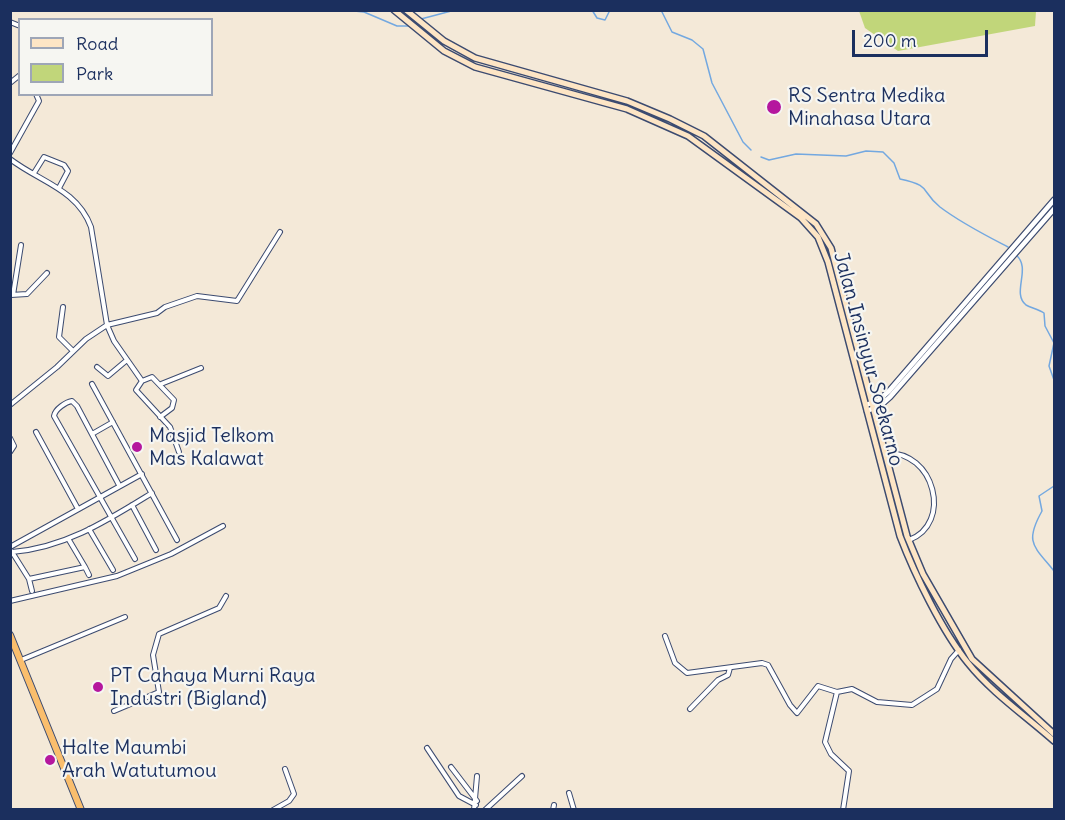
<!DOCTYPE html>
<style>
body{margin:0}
#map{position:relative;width:1065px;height:820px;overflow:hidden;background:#f4e9d8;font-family:Delius,sans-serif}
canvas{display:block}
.frame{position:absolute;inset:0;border:12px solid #1b2f5e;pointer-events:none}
.legend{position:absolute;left:18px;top:18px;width:195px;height:78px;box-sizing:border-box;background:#f6f6f2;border:2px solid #9ea6b7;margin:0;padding:8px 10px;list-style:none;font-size:18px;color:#1b2f5e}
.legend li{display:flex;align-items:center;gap:12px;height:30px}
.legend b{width:30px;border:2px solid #9ea6b7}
.scale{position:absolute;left:852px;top:30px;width:136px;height:27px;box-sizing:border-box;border:3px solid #1b2f5e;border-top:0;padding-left:8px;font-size:18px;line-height:21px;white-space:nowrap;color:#1b2f5e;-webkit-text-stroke:4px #f6f6f2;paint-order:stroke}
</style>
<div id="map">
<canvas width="1065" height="820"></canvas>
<div class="frame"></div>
<ul class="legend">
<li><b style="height:8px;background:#fde5c5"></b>Road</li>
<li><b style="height:16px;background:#c1d67a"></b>Park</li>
</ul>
<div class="scale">200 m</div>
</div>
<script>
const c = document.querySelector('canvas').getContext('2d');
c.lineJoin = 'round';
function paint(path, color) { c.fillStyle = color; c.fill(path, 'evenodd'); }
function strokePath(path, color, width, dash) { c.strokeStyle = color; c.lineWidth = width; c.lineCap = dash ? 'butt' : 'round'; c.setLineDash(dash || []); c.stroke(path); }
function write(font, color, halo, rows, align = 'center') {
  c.font = font + ' Delius,sans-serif'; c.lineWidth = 4.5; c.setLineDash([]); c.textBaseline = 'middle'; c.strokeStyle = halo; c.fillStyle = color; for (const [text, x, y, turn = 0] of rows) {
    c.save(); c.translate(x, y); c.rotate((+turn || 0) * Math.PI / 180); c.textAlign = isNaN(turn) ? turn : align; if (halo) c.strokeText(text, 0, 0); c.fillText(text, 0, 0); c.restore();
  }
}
paint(new Path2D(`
 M859,11L1036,10V11L1035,26L898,51L865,28Z`), '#c1d67a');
strokePath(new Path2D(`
 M344,10L364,12L397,26H409
 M592,10L597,18L605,20L610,10
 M633,10H643
 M661,10L672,32L692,40L703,49L712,83L743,142L751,150
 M421,19L455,10
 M761,157L769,160L796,154L846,156L866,151L883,152L894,163L900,179C933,186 920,191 940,207C961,223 985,235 1008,247
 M1016,255C1032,268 1011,293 1026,305C1031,308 1038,309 1044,313L1045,326L1054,343L1049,366L1054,380
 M1054,486L1039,496L1042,511C1024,543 1034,546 1054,571`), '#73a8e0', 1.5);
const minor = new Path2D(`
 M10,22L20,26
 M10,83L20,75
 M10,153L39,101L36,94
 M10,159C40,182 77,189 91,227L107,325L86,339L57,367L10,405
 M34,173L44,157L64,165L68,171L59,188
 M11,295L27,294L47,273
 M13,295L21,245
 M63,307L59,337L73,351
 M97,367L108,376L127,360
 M142,381L136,390L170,427L179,452
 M92,384L177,540
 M161,384L201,368
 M160,417L172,408L174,400L152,377L142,381L114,341L107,325L157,313L165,307L197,296L237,301L280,232
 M36,432L78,509
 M92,434L113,422
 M10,438L14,446L10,452
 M885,453C935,450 953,524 909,540
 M119,485L77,406L72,401C66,402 55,409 54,416L135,559
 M132,505L156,550
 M89,529L113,570
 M10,547L142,474
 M10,550L12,552C65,548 108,520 152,493
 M12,552L29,579L85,567L69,540
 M85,567L89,575
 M29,579L32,591
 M10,601L117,576L171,554L223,526
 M665,636L675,663L687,673L762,663L768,665L790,705L797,713L818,686L837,692L852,689L877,702L912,705L937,689L951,659L959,650
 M21,660L125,617
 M837,692L825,742L831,754L849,771L843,810
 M690,709L718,680L728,675L730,668
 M114,711L159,692L153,655L159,634L219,608L226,596
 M427,748L459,796L476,805
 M451,767L477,801
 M569,793L574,810
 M273,810L289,801L294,794L285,769
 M474,810L477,776
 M485,810L522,776
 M553,810L554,805`);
const tertiary = new Path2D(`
 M866,405L879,400L889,391L1054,200
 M867,411L881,405L890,397L1054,209`);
const secondary = new Path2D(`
 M394,10L444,51L475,67L627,109L688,136L801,218L818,237L828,262L900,536C915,575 942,631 968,663C992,693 1026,716 1054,741
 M406,10L444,41L475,58L627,101L670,119L704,136L816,224L831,248L907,536L923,574L972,659L1054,734`);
const trunk = new Path2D(`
 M10,635L81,810`);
strokePath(minor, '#3c4b70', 6);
strokePath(tertiary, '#3c4b70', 7);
strokePath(secondary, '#3c4b70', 8);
strokePath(trunk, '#3c4b70', 8);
strokePath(minor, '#fff', 4);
strokePath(tertiary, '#fff', 4.5);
strokePath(secondary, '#fde5c5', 5);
strokePath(trunk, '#fabe6d', 6);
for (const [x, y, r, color] of [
 [774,107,8,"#b5179e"],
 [137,447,6,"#b5179e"],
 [98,687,6,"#b5179e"],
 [50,760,6,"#b5179e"]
]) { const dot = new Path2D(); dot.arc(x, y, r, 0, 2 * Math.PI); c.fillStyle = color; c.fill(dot); strokePath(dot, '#f6f6f2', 2); }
write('20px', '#1b2f5e', '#f6f6f2', [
 ["RS Sentra Medika",788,96],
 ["Minahasa Utara",788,119],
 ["Masjid Telkom",149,436],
 ["Mas Kalawat",149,459],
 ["PT Cahaya Murni Raya",110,676],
 ["Industri (Bigland)",110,699],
 ["Halte Maumbi",62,748],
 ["Arah Watutumou",62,771]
], 'left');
write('20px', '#1b2f5e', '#f6f6f2', [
 ["Jalan Insinyur Soekarno",868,359,75]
]);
</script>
